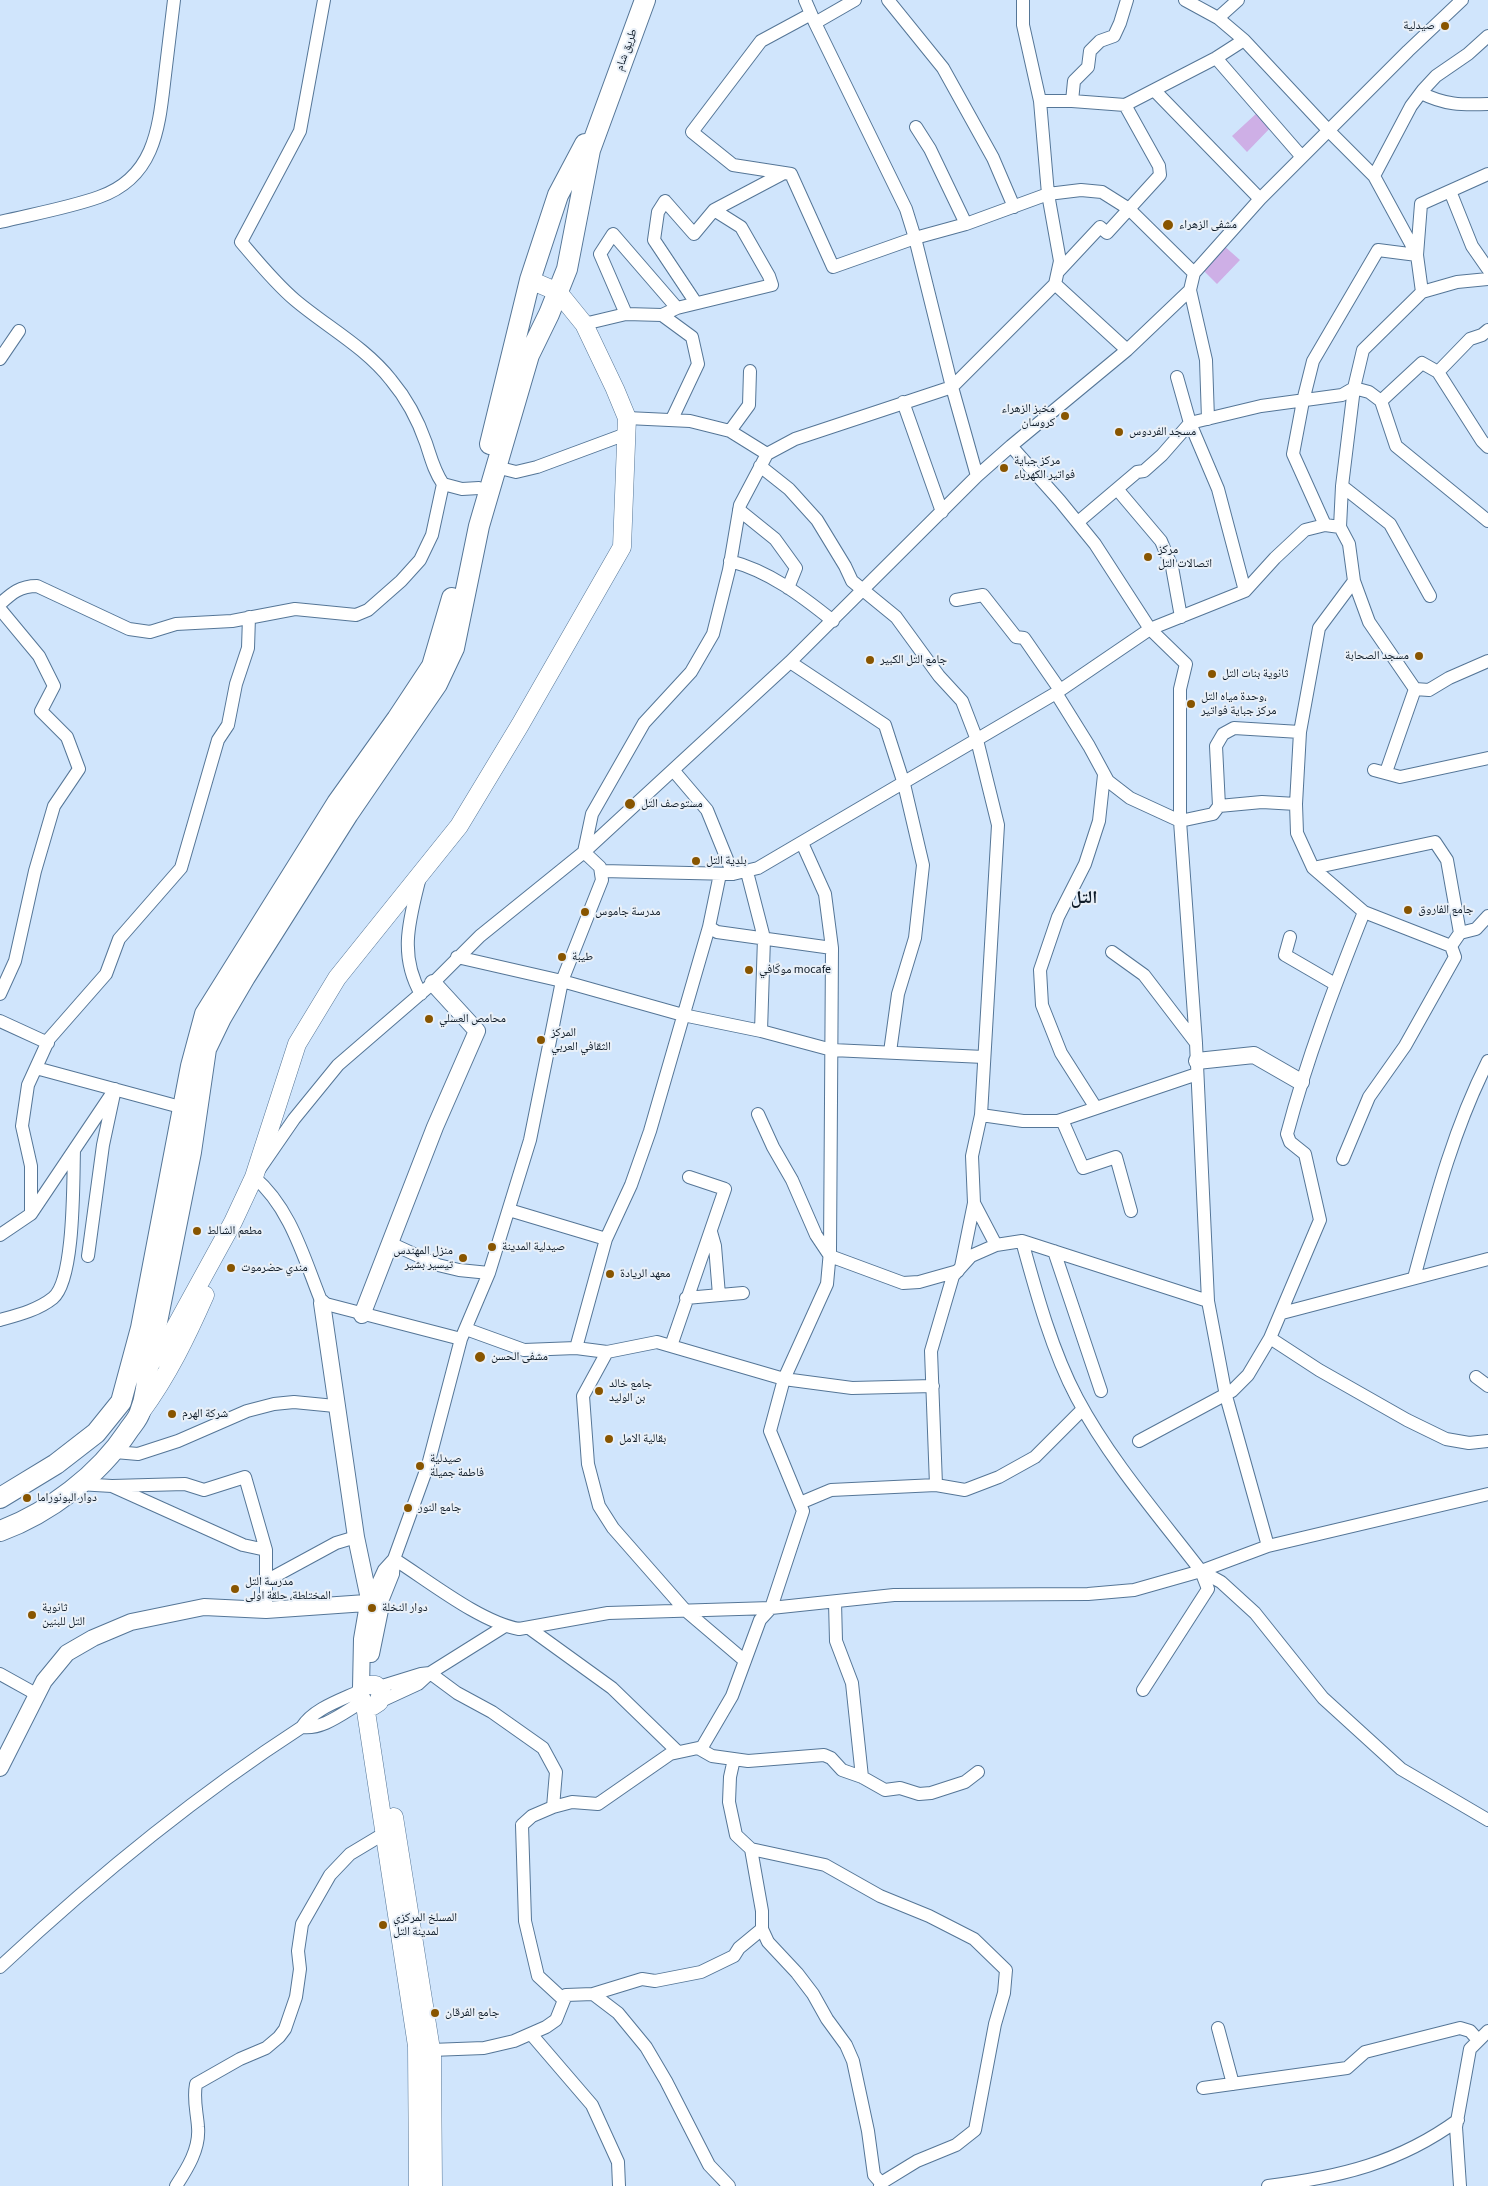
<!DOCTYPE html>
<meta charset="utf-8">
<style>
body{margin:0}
canvas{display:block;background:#d0e5fc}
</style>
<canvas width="1488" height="2186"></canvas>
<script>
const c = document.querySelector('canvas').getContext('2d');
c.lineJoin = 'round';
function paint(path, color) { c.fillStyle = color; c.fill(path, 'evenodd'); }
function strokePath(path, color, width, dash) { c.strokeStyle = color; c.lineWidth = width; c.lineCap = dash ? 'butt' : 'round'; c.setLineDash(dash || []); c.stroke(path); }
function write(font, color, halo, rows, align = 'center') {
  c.font = font + ' "Source Sans 3","Noto Naskh Arabic",sans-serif'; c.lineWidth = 4; c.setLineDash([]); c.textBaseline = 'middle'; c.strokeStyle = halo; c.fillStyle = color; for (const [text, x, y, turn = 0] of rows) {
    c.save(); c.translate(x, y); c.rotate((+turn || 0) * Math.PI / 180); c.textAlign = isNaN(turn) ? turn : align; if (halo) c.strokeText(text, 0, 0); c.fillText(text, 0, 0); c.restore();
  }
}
paint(new Path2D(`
 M1259,111L1274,124L1247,152L1232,136Z
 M1223,245L1240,260L1217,284L1203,270Z`), '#ceafe6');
const minor = new Path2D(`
 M324,0L300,131L241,242C258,262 275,283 295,300C327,327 365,347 391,380C407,399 418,420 426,443C431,458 434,471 443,484L462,489L479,488
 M805,0L815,23L906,209L915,238L952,387L977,476
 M888,0L943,68L993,158L1014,207
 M1185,0L1218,18L1244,40L1329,131L1374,176L1417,255L1422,292
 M811,14L761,41L692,132L733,165L791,174L833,267L915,238L966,224L1048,194L1081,190L1102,192L1129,209L1194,273
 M1218,18L1238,0
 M815,23L855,0
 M1216,58L1302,157
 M1155,91L1260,199
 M1421,93C1445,105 1461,105 1488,104
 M1040,101H1072L1125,105L1216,58L1244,40
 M1072,101L1074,81L1088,67L1090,51L1100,41L1114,36L1120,23L1127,0
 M916,127L930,149L966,224
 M1488,174L1450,191L1472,246L1488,269
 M1374,176L1411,106L1423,90L1436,76L1468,54L1488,36
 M0,222C33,214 68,208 99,197C156,177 159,126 165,75C168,50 171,25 174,0
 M1058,272L1100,227L1107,233L1160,175L1159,166L1125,105
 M1488,279L1457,282L1422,292L1363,350L1354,388L1342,486L1340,527L1349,544L1354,581L1369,622L1415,689L1429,690L1449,678L1488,661
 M1055,284L1127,350
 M1190,290L1206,360L1208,419
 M696,303L654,240L658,212L665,201L694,234L714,210
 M626,314L600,254L613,234L677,308
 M584,324L626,314L662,315
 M0,359L19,331
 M1438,372L1470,339L1482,335L1488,330
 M1177,377L1190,423L1218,489L1245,591
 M1381,401L1422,363L1438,372L1482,441L1488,447
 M903,402L942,512
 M627,418L690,421L730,431L767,454
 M672,419L698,364L692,337L662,315L677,308L772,285L769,276L741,227L714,210L784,173
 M730,431L749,405L750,371
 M1011,446L1060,501L1095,544L1150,629L1186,664L1180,689V821L1196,1043L1208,1301L1226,1396L1268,1546
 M760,466L789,489L817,520L845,566L852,581L896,617L939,676L962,701L977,740L998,825L981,1115L972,1156L974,1203L996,1245
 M496,467L516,472L537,467L626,434
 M1342,486L1390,524L1430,596
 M1117,489L1161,541L1172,567L1181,617
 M739,510L775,539L796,568L788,588
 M1078,522L1137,472L1144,471L1162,455L1190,423L1261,406L1342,395L1354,388L1369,392L1381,401L1396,446L1488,521
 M1325,525L1293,454L1303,401L1313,361L1378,250L1417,255L1421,204L1450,191
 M730,561C769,571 802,596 833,621
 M956,600L983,595L1016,637L1024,638L1060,690
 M0,604C12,593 20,586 37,586L129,629L150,632L176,624L232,621L295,609L356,615L368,610L401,581L420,560L432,535L443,484
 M0,609L39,656L54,686L41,711L67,737L79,769L54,806L35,871L15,961L0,994
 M790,662L885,725L904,784L923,865L915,938L898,994L890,1052
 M1056,693L1089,746L1108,781L1130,798L1180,821L1213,814L1219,806L1262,802L1296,804
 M673,770L707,810L733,874
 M1374,770L1400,777L1488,758
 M1386,772L1415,689
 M1219,806L1216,746L1223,734L1234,728L1300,732
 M1313,868L1435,842L1447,860L1460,933L1451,946L1364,912L1313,868L1297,833L1296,804L1300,732L1319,628L1354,581
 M602,871L733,874L758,868L1056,693L1150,629L1245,591L1275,558L1305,530L1325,525L1340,527
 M747,872L764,938L761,1031
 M420,877C410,918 398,954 421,994
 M709,927L717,932L832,948
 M1460,933L1476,929L1488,916
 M1290,937L1285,955L1335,984
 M1112,952L1144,975L1196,1043
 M457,957L562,981L683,1015L761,1031L832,1050L984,1057
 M0,1021L48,1043
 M36,1068L184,1108
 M1096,1108L1061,1053L1042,1005L1040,970L1058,917L1085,864L1099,821L1104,775
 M758,1114L773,1147L792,1180L816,1235L830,1256L903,1283L919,1282L958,1271
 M981,1115L1023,1121H1058L1197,1074
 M1062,1120L1083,1168L1116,1157L1131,1211
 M1343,1159L1369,1097L1405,1046L1455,957L1451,946
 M509,1210L606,1239
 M31,1214L115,1089L103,1145L88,1256
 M711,1232L715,1246L719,1295
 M0,1235L31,1214V1166L22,1126L28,1085L49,1039L106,974L119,939L181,868L218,740L228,725L236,684L248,648L249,617
 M1022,1241C1036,1292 1052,1351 1077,1398C1110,1460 1158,1515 1201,1571L1208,1589L1143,1690
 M390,1243L438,1265L459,1270L489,1273
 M1054,1251L1101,1391
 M961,1267L974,1203
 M1414,1278C1434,1204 1453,1130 1488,1061
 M686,1298L743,1293
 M1282,1313L1488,1259
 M0,1320C18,1315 38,1310 53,1298C75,1280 73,1179 74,1150
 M466,1329L524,1350L576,1348L607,1352L657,1342L784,1379L852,1388L933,1386
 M1270,1338L1319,1370L1407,1420L1446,1439L1469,1443L1488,1441
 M461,1339L322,1303C304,1259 291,1208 254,1177L294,1119L338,1065L433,983L480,936L584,852L790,662L977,476L1011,446L1127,350L1190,290L1194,273L1260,199L1408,51L1462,0
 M671,1346L725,1189L689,1177
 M576,1348L606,1239L631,1185L650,1131L709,927L720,874
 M607,1352L583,1396L588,1464L599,1506L613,1528L685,1610L745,1661
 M1476,1377L1488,1386
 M1083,1409L1035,1457L999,1477L965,1490L936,1485L931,1351L953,1276L971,1256L996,1245L1022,1241L1208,1301
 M1139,1441L1232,1391L1248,1375L1270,1338L1320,1220L1305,1154L1290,1142L1287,1134C1307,1058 1335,985 1364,912
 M115,1452L138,1454L178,1441L247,1411L274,1404L294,1402L335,1406
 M78,1484L112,1486L243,1545L266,1550
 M112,1486L185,1484L204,1490L245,1477L266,1550V1610
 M800,1503L831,1490L936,1485
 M394,1559C429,1581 480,1622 519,1629L608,1613L771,1608L894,1595L1088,1594L1134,1590L1201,1571L1268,1546L1488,1494
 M1201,1571L1221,1582L1255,1613L1323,1698L1401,1769L1488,1820
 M266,1581L336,1543L356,1537
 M371,1598L384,1570L394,1559
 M835,1602L836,1641L852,1683L862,1777
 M381,1604L393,1574L394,1559L428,1465L461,1339L489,1273L530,1140L562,981L602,880L600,867L584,852L592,814L644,723L691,672L713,634L729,570L740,505L767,454L795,439L952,387L1055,284L1060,261L1048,194L1040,101L1023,25V0
 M529,1628L612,1688L678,1752
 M0,1674L36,1694
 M379,1687L421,1674L430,1673L457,1693L492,1712L543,1748L556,1772L553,1807
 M379,1702L418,1684L430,1673L505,1626
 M302,1727C323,1730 344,1712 362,1702
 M701,1749L732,1696L760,1620L771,1608L803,1511L770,1431L784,1379L827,1284L830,1251L832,948L825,894L802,843
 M734,1759L730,1777L729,1802L736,1835L751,1849L825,1865L880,1896L929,1916L974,1939L1006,1970L1004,1993L995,2024L975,2130L956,2145L917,2161L881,2183L880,2186
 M751,1849L762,1911V1929L768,1942L797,1973L813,1994L827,2019L846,2045L853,2061L868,2131L874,2175L881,2183
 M0,1967C94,1879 194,1797 302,1727C313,1709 341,1700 360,1691
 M593,1994L642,1979L655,1981L701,1972L734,1956L739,1948L762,1929
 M564,2000L538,1976L525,1921L522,1825L532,1816L553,1807L572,1802L598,1804L670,1754L698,1748L712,1756L748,1761L824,1755L831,1758L842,1770L862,1777L885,1790L900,1788L919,1794L931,1793L965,1782L978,1772
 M1218,2028L1233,2084
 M531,2034L592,2105L618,2162L619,2186
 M431,2050L484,2048L514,2041L546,2027L556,2020L566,1995L593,1994L618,2013L646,2047L666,2081L709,2165L729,2186
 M1203,2088L1347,2068L1365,2052L1460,2028L1470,2031L1478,2040
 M176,2186C187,2169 200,2149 198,2127C197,2112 193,2100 196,2084L240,2059L266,2048L279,2037L285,2029L296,1997L300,1969L298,1951L302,1924L330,1875L350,1854L385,1833
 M1268,2186C1340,2177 1399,2163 1458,2120
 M1460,2186L1456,2127L1470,2049L1488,2031`);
const tertiary = new Path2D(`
 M1197,1061L1254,1055L1301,1082
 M322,1303L356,1537L369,1599
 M362,1315L435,1127L477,1031L433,983
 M371,1654L380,1610
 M361,1688L362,1639L367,1610
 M0,1768L44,1681L67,1653L93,1638L131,1622L204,1607L266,1610L366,1603`);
const secondary = new Path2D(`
 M147,1368L166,1344L233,1222L254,1177L297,1044L337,978L459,826L520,725L622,547L627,418L615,389L584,324L558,292L530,280
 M141,1412C168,1375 187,1336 205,1295
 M365,1705L373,1706L379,1702L381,1690L376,1685H364L359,1695L365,1705L417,2046L418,2186
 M394,1817L432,2056L433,2186`);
const primary = new Path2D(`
 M490,444L530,280L558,195L585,144
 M0,1498L56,1464L96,1433L121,1402L141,1328L191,1066L205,1014L337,803L397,719L432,666L452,598
 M0,1531C49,1513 99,1475 128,1431C132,1425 138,1419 140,1412C146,1397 147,1382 148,1367L191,1152L206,1049L221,1018L245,977L348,814L437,684L454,648L479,526L529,355L549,314L567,269L590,150L645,0`);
strokePath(minor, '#557697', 14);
strokePath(tertiary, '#557697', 18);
strokePath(secondary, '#557697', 19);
strokePath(primary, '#557697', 22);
strokePath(minor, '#fff', 12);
strokePath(tertiary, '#fff', 16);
strokePath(secondary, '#fff', 18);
strokePath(primary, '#fff', 20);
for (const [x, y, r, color] of [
 [1445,26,5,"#850"],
 [1168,225,6,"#850"],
 [1065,416,5,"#850"],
 [1119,432,5,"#850"],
 [1004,468,5,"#850"],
 [1148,557,5,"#850"],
 [1419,656,5,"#850"],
 [870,660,5,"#850"],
 [1212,674,5,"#850"],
 [1191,704,5,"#850"],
 [630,804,6,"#850"],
 [696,861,5,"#850"],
 [1408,910,5,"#850"],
 [585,912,5,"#850"],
 [562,957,5,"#850"],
 [749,970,5,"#850"],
 [429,1019,5,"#850"],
 [541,1040,5,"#850"],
 [197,1231,5,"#850"],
 [492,1247,5,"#850"],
 [463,1258,5,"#850"],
 [231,1268,5,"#850"],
 [610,1274,5,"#850"],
 [480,1357,6,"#850"],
 [599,1391,5,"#850"],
 [172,1414,5,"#850"],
 [609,1439,5,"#850"],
 [420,1466,5,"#850"],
 [27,1498,5,"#850"],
 [408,1508,5,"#850"],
 [235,1589,5,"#850"],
 [372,1608,5,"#850"],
 [32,1615,5,"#850"],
 [383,1925,5,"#850"],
 [435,2013,5,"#850"]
]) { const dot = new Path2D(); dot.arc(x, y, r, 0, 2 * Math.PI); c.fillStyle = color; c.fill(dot); strokePath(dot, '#e9f0f8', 2); }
write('12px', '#0d1a27', '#e9f0f8', [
 ["صيدلية",1435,26,"right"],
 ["مشفى الزهراء",1179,225],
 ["مخبز الزهراء",1055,409,"right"],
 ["كروسان",1055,423,"right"],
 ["مسجد الفردوس",1129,432],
 ["مركز جباية",1014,461],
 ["فواتير الكهرباء",1014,475],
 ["مركز",1158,550],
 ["اتصالات التل",1158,564],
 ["مسجد الصحابة",1409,656,"right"],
 ["جامع التل الكبير",880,660],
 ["ثانوية بنات التل",1222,674],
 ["وحدة مياه التل،",1201,697],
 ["مركز جباية فواتير",1201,711],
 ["مستوصف التل",641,804],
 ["بلدية التل",706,861],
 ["جامع الفاروق",1418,910],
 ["مدرسة جاموس",595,912],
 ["طيبة",572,957],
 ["موكّافي mocafe",759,970],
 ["محامص العسلي",439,1019],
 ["المركز",551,1033],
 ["الثقافي العربي",551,1047],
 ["مطعم الشالط",207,1231],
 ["صيدلية المدينة",502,1247],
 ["منزل المهندس",453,1251,"right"],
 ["تيسير بشير",453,1265,"right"],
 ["مندي حضرموت",241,1268],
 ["معهد الريادة",620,1274],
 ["مشفى الحسن",491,1357],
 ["جامع خالد",609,1384],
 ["بن الوليد",609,1398],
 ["شركة الهرم",182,1414],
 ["بقالية الامل",619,1439],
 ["صيدلية",430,1459],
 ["فاطمة جميلة",430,1473],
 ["دوار البونوراما",37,1498],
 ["جامع النور",418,1508],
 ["مدرسة التل",245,1582],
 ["المختلطة، حلقة اولى",245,1596],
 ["ثانوية",42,1608],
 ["التل للبنين",42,1622],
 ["دوار النخلة",382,1608],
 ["المسلخ المركزي",393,1918],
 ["لمدينة التل",393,1932],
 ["جامع الفرقان",445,2013]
], 'left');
write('12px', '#0d1a27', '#e9f0f8', [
 ["طريق شام",627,50,-70]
]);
write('bold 18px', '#0d1a27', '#e9f0f8', [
 ["التل",1084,899]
]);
</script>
